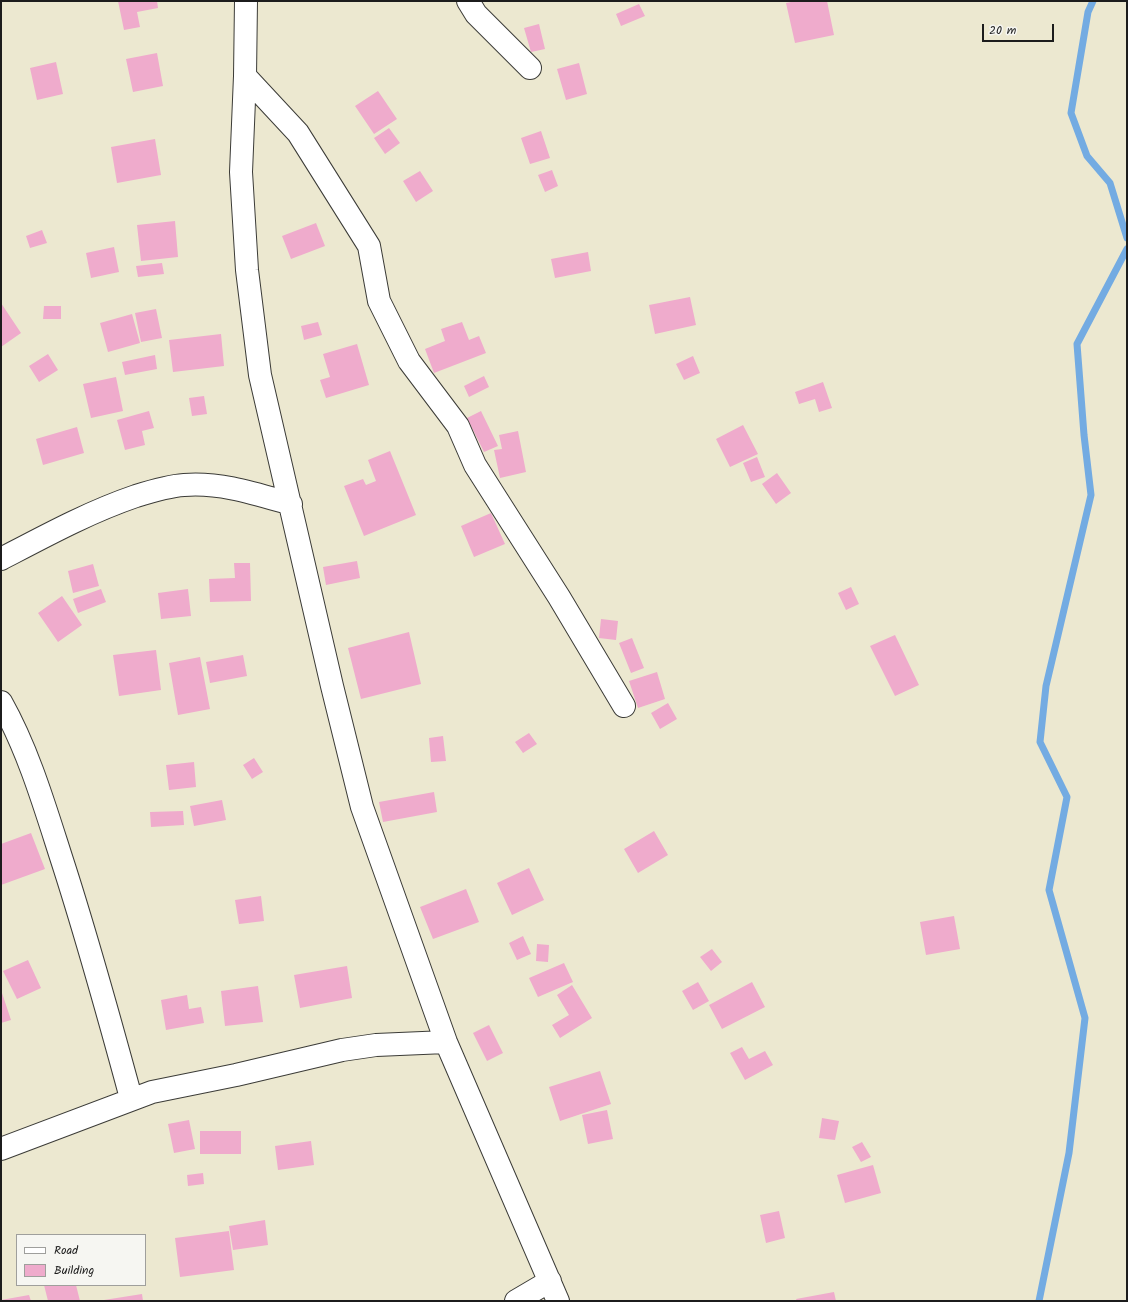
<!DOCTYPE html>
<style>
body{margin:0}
#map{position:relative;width:1128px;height:1302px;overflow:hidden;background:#ece8d0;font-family:Kalam,sans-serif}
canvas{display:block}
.frame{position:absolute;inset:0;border:2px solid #1c1c1c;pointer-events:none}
.legend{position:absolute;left:16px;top:1234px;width:130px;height:52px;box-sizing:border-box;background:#f6f6f2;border:1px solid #9f9f9c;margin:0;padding:5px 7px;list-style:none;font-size:12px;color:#1c1c1c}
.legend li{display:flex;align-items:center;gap:8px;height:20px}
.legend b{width:20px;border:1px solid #9f9f9c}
.scale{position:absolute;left:982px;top:24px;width:72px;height:18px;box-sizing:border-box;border:2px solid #1c1c1c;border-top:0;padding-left:5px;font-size:12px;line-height:14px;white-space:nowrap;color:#1c1c1c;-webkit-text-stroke:3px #f6f6f2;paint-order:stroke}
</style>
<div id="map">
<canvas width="1128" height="1302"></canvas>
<div class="frame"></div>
<ul class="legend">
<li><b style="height:5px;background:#fff"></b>Road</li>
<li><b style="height:11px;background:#efabcc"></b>Building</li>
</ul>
<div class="scale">20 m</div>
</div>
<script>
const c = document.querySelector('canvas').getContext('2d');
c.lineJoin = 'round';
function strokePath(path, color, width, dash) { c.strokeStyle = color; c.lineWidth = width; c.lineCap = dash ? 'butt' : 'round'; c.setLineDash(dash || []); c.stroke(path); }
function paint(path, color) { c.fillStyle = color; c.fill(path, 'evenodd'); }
strokePath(new Path2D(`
 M1093,1L1088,12L1071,113L1087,156L1110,183L1127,238
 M1039,1301L1069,1153L1085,1018L1049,890L1067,797L1040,742L1046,686L1091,495L1084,435L1077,344L1127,249`), '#73abe2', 7);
paint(new Path2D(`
 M118,1H157L158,8L137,12L140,27L124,30Z
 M796,1H827L834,35L795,43L786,3Z
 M639,4L645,16L621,26L616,14Z
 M539,24L545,49L531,52L524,28Z
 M157,53L163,86L133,92L126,59Z
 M56,62L63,94L37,100L30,68Z
 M579,63L587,94L566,100L557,69Z
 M378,91L397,119L374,134L355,106Z
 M389,128L400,143L385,154L374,138Z
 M541,131L550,158L530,164L521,138Z
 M155,139L161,175L117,183L111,147Z
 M552,170L558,186L545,192L538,175Z
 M420,171L433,191L416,202L403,181Z
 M175,221L178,257L141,261L137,225Z
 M316,223L325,246L291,259L282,236Z
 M42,230L47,243L30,248L26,236Z
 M114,247L119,272L91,278L86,253Z
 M588,252L591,271L555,278L551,259Z
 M162,263L164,274L138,277L136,266Z
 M690,297L696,325L655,334L649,305Z
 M1,303L21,333L1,347Z
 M44,306H61V319H43Z
 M156,309L162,338L141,342L135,313Z
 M132,314L140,343L108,352L100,323Z
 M318,322L322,335L304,340L301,326Z
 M462,322L469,340L479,336L486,353L434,373L425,349L445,341L441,329Z
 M221,334L224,366L173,372L169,340Z
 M357,344L369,385L326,398L320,380L330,377L323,354Z
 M48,354L58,370L39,382L29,366Z
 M155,355L157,369L125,375L122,362Z
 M693,356L700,373L684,380L676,364Z
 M484,376L489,387L469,397L464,386Z
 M116,377L123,411L91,418L83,384Z
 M823,382L832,408L819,412L815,399L799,404L795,392Z
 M204,396L207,414L192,416L189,398Z
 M149,411L154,428L142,431L145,445L125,450L117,420Z
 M481,411L498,446L484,452L467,418Z
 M743,425L758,454L730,467L716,439Z
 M77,427L84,453L43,465L36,439Z
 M518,431L526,472L500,478L494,450L502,449L499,435Z
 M390,451L416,515L364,536L344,486L363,479L366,485L376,481L368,460Z
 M757,457L765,477L751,482L743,463Z
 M777,473L791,493L776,504L762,484Z
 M491,513L505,544L474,557L461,526Z
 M357,561L360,578L326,585L323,567Z
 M234,563H250L251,601L210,602L209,579L235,578Z
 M93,564L99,586L73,593L68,571Z
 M851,587L859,604L846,610L838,593Z
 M101,589L106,602L78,613L73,599Z
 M188,589L191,616L161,619L158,593Z
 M62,596L82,625L58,642L38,613Z
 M601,619L618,621L616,640L599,638Z
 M409,632L421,684L361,699L348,648Z
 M895,635L919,685L895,696L870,646Z
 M632,638L644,668L631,673L619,643Z
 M156,650L161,690L119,696L113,655Z
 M243,655L247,676L210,683L206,662Z
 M200,657L210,709L178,715L169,663Z
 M657,672L665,699L638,708L629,681Z
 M668,703L677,719L660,729L651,713Z
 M529,733L537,744L523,753L515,742Z
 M443,736L446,761L431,762L429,738Z
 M254,758L263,772L252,779L243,765Z
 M194,762L196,787L169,790L166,765Z
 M434,792L437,812L383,822L379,802Z
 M222,800L226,820L194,826L190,806Z
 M183,811L184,825L151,827L150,812Z
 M654,831L668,855L638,873L624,849Z
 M31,833L45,869L1,885V844Z
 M529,868L544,900L512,915L497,883Z
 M466,889L479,922L433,939L420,907Z
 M261,896L264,921L239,924L235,900Z
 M954,916L960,949L926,955L920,922Z
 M523,936L531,954L517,960L509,943Z
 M537,944L549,945L548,962L536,961Z
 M712,949L722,962L711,971L700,957Z
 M28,960L41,988L17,999L3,971Z
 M564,963L573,982L538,997L529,978Z
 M347,966L352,998L300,1008L294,975Z
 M698,982L709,1001L693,1010L682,991Z
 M752,982L765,1007L722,1029L709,1005Z
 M572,985L592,1018L560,1038L552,1025L569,1015L557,995Z
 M258,986L263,1022L225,1026L221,991Z
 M1,990L11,1020L1,1023Z
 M187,995L189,1009L201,1007L204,1023L166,1030L161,1000Z
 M489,1025L503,1053L487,1061L473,1033Z
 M742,1047L749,1059L765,1051L773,1065L745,1080L730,1053Z
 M600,1071L611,1104L560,1121L549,1087Z
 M607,1110L613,1139L588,1144L582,1115Z
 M822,1118L839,1121L835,1140L819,1138Z
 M189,1120L195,1149L174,1153L168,1124Z
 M200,1131H241V1154H200Z
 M311,1141L314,1165L278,1170L275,1146Z
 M862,1142L871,1157L861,1162L852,1147Z
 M873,1165L881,1193L845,1203L837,1175Z
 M203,1173L204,1184L188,1186L187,1175Z
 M779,1211L785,1238L766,1243L760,1215Z
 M265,1220L268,1245L233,1250L229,1226Z
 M229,1231L234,1270L180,1277L175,1238Z
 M44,1285H76L80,1301H48Z
 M834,1292L836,1301H797L796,1299Z
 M142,1294L143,1301H104V1300Z
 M29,1295L31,1301H1V1300Z`), '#efabcc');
const minor = new Path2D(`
 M246,1L245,76L241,172L247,270L260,375L332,686L362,807L446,1042L558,1301
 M468,1L476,14L530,68
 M245,76L298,133L369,246L379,301L409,361L458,426L475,465L559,597L624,706
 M1,559C45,536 89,512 136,496C152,491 168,486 184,485C221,482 256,494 291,504
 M1,702C28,750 44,804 61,857C87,937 109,1017 131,1098
 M1,1149L152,1092L236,1075L342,1050L376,1045L446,1042
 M516,1301L550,1281`);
strokePath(minor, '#3b3b37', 24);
strokePath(minor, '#fff', 22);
</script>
